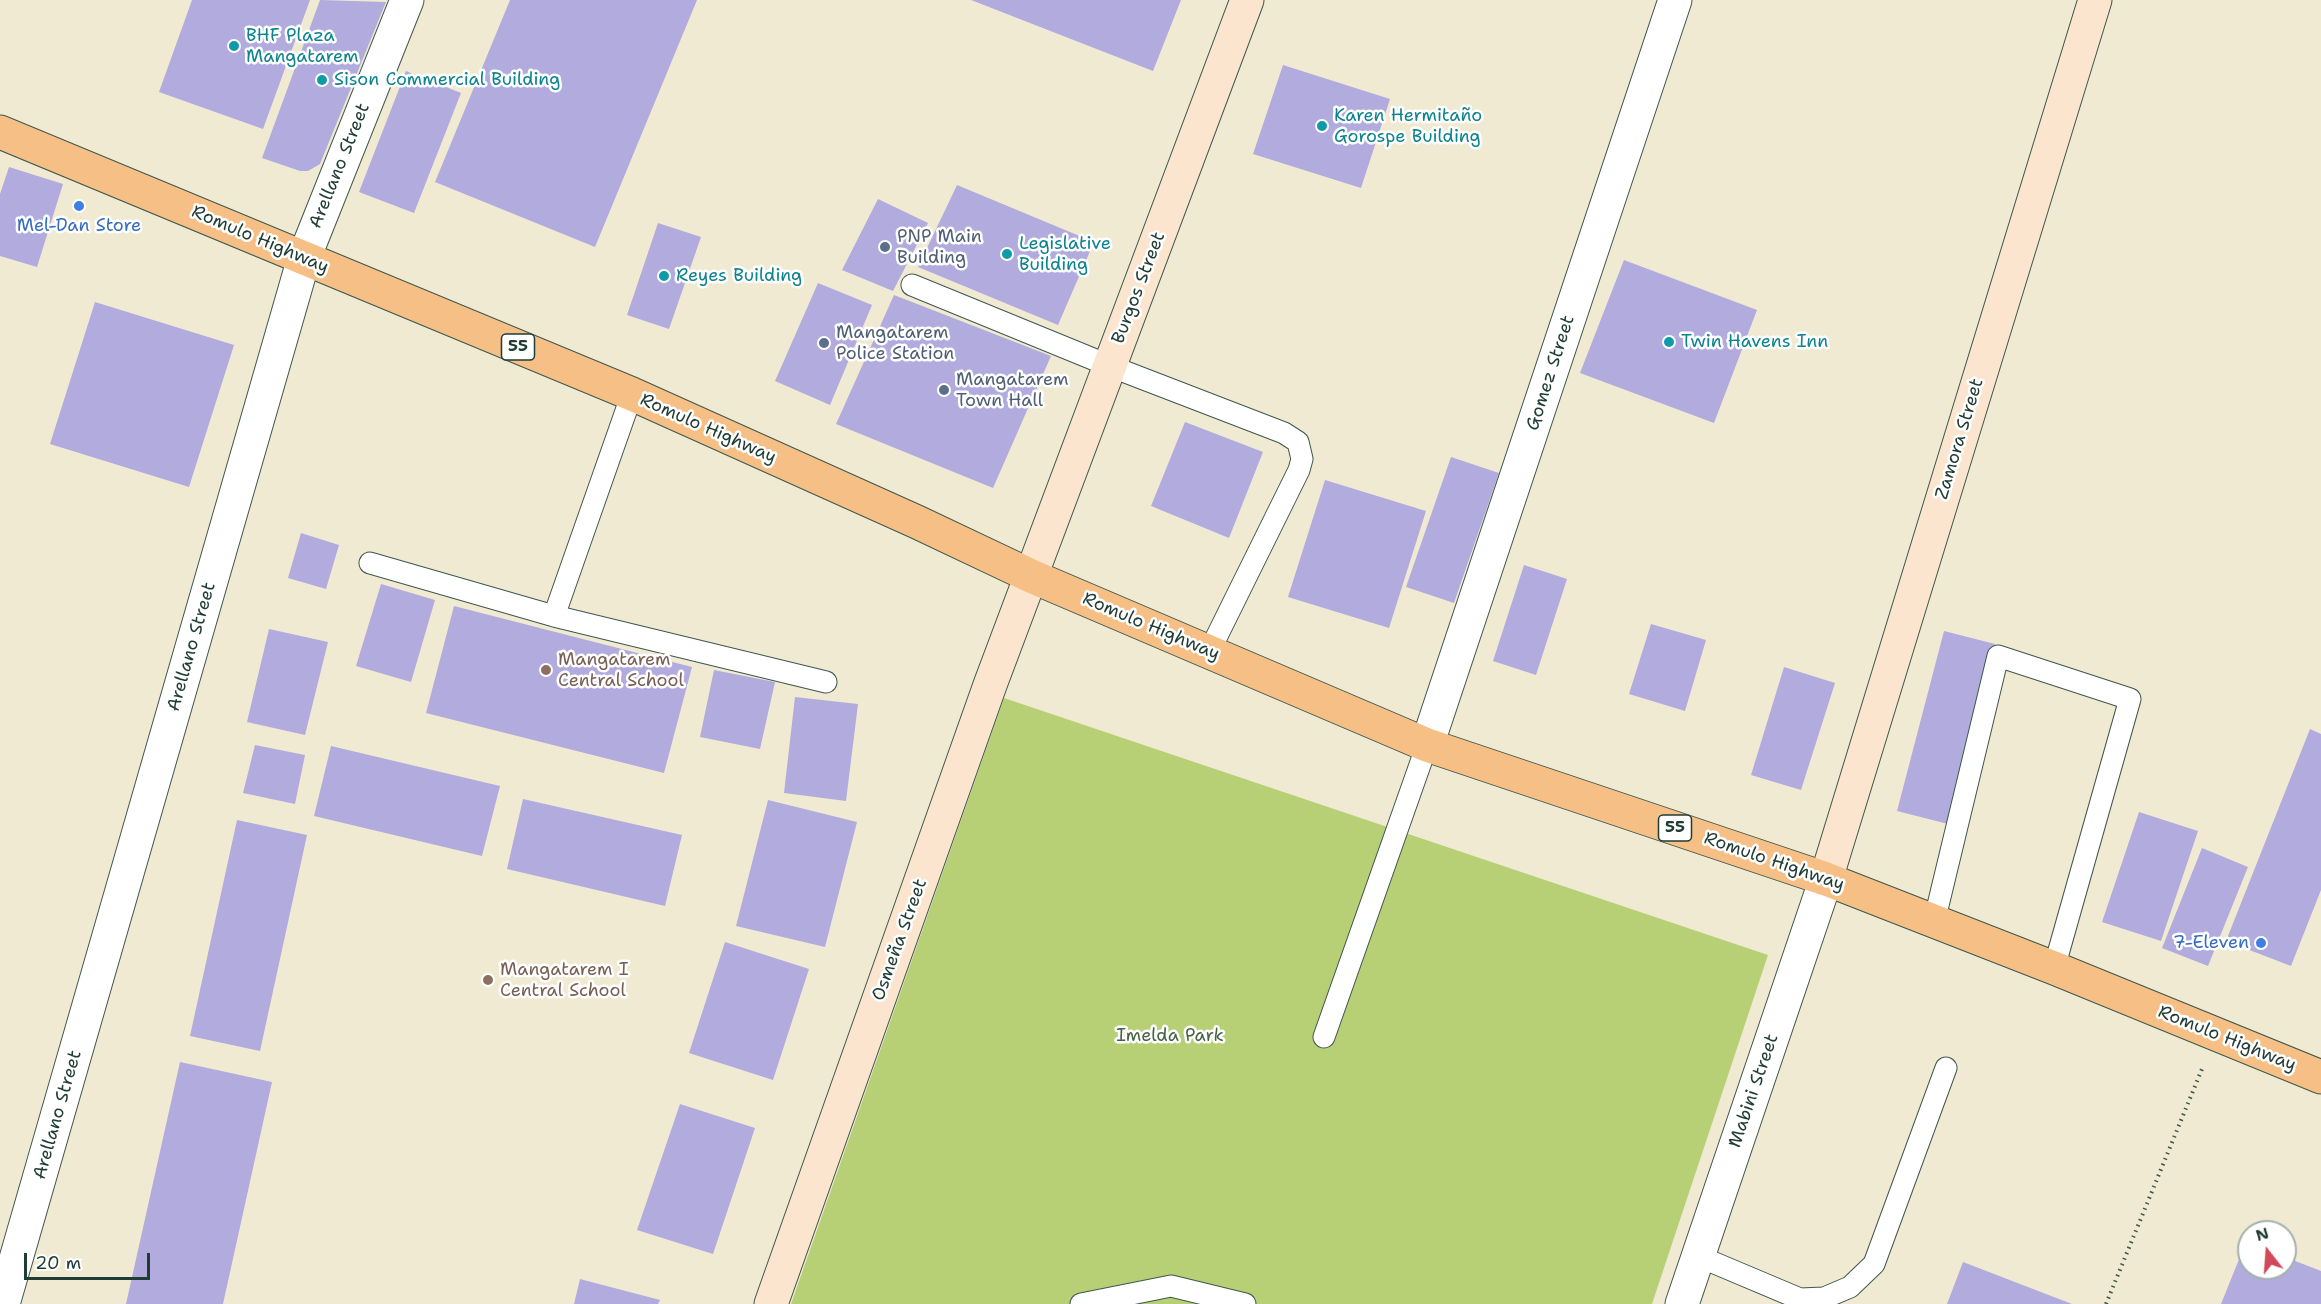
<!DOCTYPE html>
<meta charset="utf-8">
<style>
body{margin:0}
#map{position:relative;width:2321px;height:1304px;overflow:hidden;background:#f0ead2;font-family:"Shantell Sans",sans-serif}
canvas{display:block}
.north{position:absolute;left:2237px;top:1220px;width:60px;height:60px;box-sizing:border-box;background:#fff;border:2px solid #a5b1ae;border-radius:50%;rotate:343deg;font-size:16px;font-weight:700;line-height:24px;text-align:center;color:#1f3d34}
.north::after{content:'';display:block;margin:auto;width:21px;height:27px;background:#d1495b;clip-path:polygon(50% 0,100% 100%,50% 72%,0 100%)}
.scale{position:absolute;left:24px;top:1253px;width:126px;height:27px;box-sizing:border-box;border:3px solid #1f3d34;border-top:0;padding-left:8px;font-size:18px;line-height:21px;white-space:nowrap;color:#1f3d34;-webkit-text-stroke:4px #fff;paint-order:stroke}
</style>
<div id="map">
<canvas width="2321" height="1304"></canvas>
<div class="north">N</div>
<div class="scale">20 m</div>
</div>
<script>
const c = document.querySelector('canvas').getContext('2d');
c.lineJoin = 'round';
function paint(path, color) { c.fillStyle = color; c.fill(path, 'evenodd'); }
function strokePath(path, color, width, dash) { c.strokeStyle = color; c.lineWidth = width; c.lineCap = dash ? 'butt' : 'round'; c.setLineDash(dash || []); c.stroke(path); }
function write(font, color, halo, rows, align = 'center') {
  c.font = font + ' "Shantell Sans",sans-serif'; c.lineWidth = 5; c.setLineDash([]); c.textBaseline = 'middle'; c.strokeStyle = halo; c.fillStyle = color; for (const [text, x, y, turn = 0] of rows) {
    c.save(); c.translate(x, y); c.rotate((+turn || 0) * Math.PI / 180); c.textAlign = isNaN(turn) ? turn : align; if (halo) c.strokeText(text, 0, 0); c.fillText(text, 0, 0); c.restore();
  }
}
paint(new Path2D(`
 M1004,698L1768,955L1652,1304H791Z`), '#b7d075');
paint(new Path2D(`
 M192,0H310L263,129L159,92Z
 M320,0L386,2L320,164L308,171H300L262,158Z
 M510,0H697L595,247L435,182Z
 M971,0H1181L1153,71Z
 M1283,65L1390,99L1361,188L1253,154Z
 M406,71L461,93L414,213L359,192Z
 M9,167L63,184L37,267L0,256V194Z
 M957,185L1094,242L1058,325L918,267Z
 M878,199L928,223L893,291L842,270Z
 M658,223L701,237L669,329L627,315Z
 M1624,260L1757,310L1714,423L1580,373Z
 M818,283L872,305L830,405L775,381Z
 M894,295L1051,356L993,488L836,424Z
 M95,302L234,345L189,487L50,444Z
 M1185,422L1263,452L1229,538L1151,506Z
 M1451,457L1499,473L1454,603L1406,587Z
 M1325,480L1426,511L1389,628L1288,597Z
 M301,533L339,545L326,589L288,578Z
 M1524,565L1567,579L1536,675L1493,661Z
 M381,584L435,600L411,682L356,666Z
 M454,606L692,667L664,773L426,713Z
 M1651,624L1706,640L1685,711L1629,694Z
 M269,629L328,642L305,735L247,722Z
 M1944,631L1995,644L1948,824L1897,811Z
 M1784,667L1835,683L1801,790L1751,775Z
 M714,670L775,682L760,749L700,737Z
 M795,697L858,704L846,801L784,793Z
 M2310,729L2321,734V890L2291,966L2226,941Z
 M255,745L305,755L295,804L243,793Z
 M331,746L500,786L482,856L314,816Z
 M523,799L682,835L665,906L507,869Z
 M768,800L857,822L825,947L736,926Z
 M2139,812L2198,831L2161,941L2102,922Z
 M237,820L307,835L260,1051L190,1036Z
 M2202,848L2248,867L2208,966L2162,948Z
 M725,942L809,969L773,1080L689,1053Z
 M180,1062L272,1082L223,1304H126Z
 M680,1104L755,1128L713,1254L637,1230Z
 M2246,1242L2249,1244V1268H2285V1257L2321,1271V1304H2221Z
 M1963,1262L2072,1304H1947Z
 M580,1279L660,1300L658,1304H574Z`), '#b2abde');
const lane = new Path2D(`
 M912,285L1110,366L1284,433L1298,442L1302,459L1299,470L1209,652
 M370,563L554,616L826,682
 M554,616L632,394
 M1934,922L1998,656L2130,699L2054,968
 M1324,1037L1427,745
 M1698,1256L1800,1299L1824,1298L1850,1287L1874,1264L1946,1068
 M1081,1304L1171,1286L1245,1304`);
const street = new Path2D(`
 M1427,745L1675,0
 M3,1304L304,258L407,0
 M1682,1304L1826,879`);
const secondary = new Path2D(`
 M1826,879L2095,0
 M771,1304L990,685L1247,0`);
const highway = new Path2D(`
 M0,132L632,394L917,522L1031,576L1427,745L1826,879L2054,968L2321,1077`);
strokePath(lane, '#3e574c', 23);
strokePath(street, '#3e574c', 35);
strokePath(secondary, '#3e574c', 35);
strokePath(highway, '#3e574c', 35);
strokePath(new Path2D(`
 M2106,1304L2202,1069`), '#3e574c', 4, [1.5, 4.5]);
strokePath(lane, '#fff', 21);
strokePath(street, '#fff', 33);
strokePath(secondary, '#fbe5cf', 33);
strokePath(highway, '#f5bf86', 33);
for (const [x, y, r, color] of [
 [234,46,6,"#0f9aa8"],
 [322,80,6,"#0f9aa8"],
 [1322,126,6,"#0f9aa8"],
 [79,206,6,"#3f7fe0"],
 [885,247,6,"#5c6f8a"],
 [1007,254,6,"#0f9aa8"],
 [664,276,6,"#0f9aa8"],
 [1669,342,6,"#0f9aa8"],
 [824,343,6,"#5c6f8a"],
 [944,390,6,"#5c6f8a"],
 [546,670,6,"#8d6e63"],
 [2261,943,6,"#3f7fe0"],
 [488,980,6,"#8d6e63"]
]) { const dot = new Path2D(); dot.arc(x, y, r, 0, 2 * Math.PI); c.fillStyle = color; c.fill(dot); strokePath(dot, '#fff', 2); }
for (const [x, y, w] of [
 [518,347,33],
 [1675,828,33]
]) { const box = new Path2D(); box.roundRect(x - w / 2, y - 13, w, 26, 4.5); c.fillStyle = '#fff'; c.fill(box); strokePath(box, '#1f3d34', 1.5); }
write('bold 16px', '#1f3d34', null, [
 ["55",518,347],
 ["55",1675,828]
]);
write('18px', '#0d838f', '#fff', [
 ["BHF Plaza",246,36],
 ["Mangatarem",246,57],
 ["Sison Commercial Building",334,80],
 ["Karen Hermitaño",1334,116],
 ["Gorospe Building",1334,137],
 ["Legislative",1019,244],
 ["Building",1019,265],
 ["Reyes Building",676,276],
 ["Twin Havens Inn",1681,342]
], 'left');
write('18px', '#1f3d34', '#fff', [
 ["Arellano Street",340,166,-68],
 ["Romulo Highway",260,240,23],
 ["Burgos Street",1139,288,-69],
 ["Gomez Street",1551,373,-72],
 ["Romulo Highway",708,429,24],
 ["Zamora Street",1960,439,-73],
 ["Romulo Highway",1151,627,23],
 ["Arellano Street",192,647,-74],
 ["Romulo Highway",1774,862,19],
 ["Osmeña Street",900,940,-70],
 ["Romulo Highway",2227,1039,22],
 ["Mabini Street",1754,1091,-71],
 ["Arellano Street",58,1115,-74]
]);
write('18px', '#366cbe', '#fff', [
 ["Mel-Dan Store",79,226],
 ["7-Eleven",2249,943,"right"]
]);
write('18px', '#4e5e75', '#fff', [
 ["PNP Main",897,237],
 ["Building",897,258],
 ["Mangatarem",836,333],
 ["Police Station",836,354],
 ["Mangatarem",956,380],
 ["Town Hall",956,401]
], 'left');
write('18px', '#785e54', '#fff', [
 ["Mangatarem",558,660],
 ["Central School",558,681],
 ["Mangatarem I",500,970],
 ["Central School",500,991]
], 'left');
write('18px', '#456244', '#fff', [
 ["Imelda Park",1170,1036]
]);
</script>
